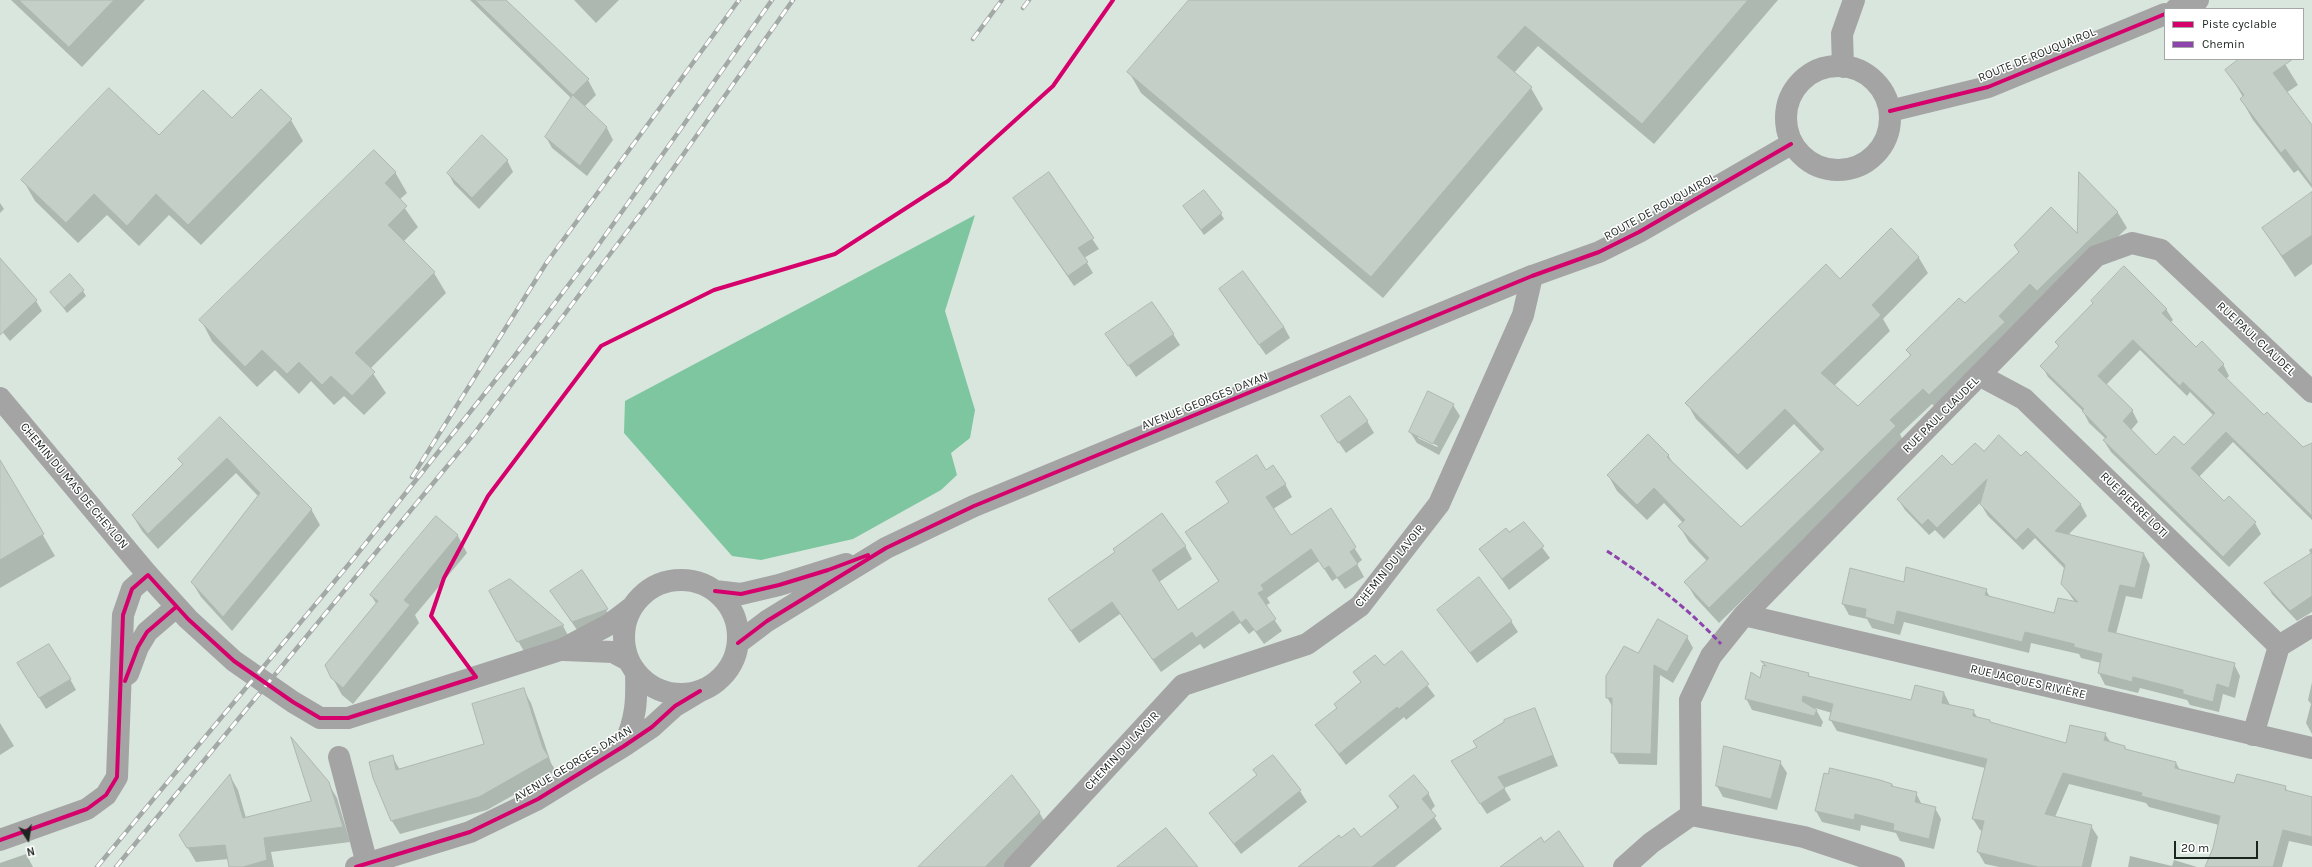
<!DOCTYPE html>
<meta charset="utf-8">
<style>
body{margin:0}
#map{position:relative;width:2312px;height:867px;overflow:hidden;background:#d9e6dd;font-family:Karla,sans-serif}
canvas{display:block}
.legend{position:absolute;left:2164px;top:8px;width:140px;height:52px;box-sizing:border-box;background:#fff;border:1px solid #a4a7a5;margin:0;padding:5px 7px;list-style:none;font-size:12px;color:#1c241f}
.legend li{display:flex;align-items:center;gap:8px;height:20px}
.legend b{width:20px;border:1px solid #a4a7a5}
.north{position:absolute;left:8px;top:819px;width:40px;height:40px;-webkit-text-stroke:3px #fff;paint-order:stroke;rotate:168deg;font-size:11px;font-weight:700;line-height:16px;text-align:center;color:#1c241f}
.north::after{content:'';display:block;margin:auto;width:14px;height:18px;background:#1c241f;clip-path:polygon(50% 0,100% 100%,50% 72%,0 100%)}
.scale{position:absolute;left:2174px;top:841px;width:84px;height:18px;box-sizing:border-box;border:2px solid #1c241f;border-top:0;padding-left:5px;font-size:12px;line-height:14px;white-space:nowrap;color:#1c241f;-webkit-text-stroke:3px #fff;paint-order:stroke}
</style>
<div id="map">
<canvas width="2312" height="867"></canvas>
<ul class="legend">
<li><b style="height:5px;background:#d6006c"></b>Piste cyclable</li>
<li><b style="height:5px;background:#8e44ad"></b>Chemin</li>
</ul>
<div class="north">N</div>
<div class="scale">20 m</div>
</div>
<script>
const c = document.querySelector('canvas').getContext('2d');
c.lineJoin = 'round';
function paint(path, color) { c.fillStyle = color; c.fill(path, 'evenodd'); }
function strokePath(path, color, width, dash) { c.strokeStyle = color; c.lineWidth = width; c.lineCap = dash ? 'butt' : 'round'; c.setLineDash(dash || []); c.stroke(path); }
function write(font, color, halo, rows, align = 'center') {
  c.font = font + ' Karla,sans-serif'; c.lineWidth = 3; c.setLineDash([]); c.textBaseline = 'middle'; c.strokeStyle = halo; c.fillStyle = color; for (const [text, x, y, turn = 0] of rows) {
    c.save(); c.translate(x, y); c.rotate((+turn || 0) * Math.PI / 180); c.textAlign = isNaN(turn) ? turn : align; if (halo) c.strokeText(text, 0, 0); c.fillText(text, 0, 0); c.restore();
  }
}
paint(new Path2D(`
 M975,215L945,311L975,410L970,438L951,453L957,475L941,490L853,539L761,560L732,556L624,433L625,401Z`), '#7dc69f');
paint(new Path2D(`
 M11,0H145L82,67Z
 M470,0H505L588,80L596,95L584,107L607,128L613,140L587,176L552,148L546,137L572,99Z
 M574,0H619L596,23Z
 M1190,0H1778L1654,144L1538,46L1514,73L1531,88L1543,109L1383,298L1141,93L1129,72Z
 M2241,59H2282L2298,85L2286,93L2312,127V188L2298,170L2294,173L2253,120L2241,99L2243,97L2227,70Z
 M232,120H291L303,141L201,245L169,215L139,246L107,215L78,243L35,201L23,180L159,137Z
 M507,160L513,172L479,209L454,184L448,173Z
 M395,172L407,193L399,200L418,227L403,242L434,273L446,293L370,369L386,393L364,415L344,396L334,405L311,381L299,394L275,370L257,387L212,341L201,320Z
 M1048,174L1099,249L1084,258L1093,273L1074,286L1014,198Z
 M2080,174L2118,213L2127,228L1938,410L1932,404L1900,434L1904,443L1719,623L1695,597L1686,582L1707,561L1689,542L1680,527L1683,523L1664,503L1647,520L1617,491L1608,475L1668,455L1673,463L1741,529L1822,453L1794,424L1747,470L1696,419L1687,403L1840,281L1891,230L1919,258L1928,273L1883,319L1890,331L1834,386L1858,407L1911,357L1907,350L1965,305L2077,235Z
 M2312,193V264L2295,277L2263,229Z
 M0,203L4,209L0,213Z
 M1188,212L1221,214L1224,219L1204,235Z
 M5,265L36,301L42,311L10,341L0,329V269Z
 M1220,289L1284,327L1290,338L1266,355Z
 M83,291L86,296L67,313L52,292Z
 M2166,309L2173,320L2170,323L2196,349L2223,364L2229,376L2226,379L2264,417L2267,414L2312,455V520L2233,442L2199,477L2225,502L2255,523L2261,534L2229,567L2111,452L2104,441L2106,439L2089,423L2083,411L2048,377L2042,366L2059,348L2056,342ZM2140,350L2187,396L2190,392L2214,416L2184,446L2156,456L2131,430L2138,422L2132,410L2106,385Z
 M1107,334H1173L1180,345L1136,377Z
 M1453,405L1460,416L1439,455L1417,443L1410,432ZM1418,436L1438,446L1437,447L1418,438Z
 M220,418L311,509L320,525L232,631L201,597L192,582L258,496L236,473L158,549L142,531L133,516L183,465L180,459Z
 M1367,421L1374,433L1346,453L1328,427Z
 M2026,452L2081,505L2087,516L2068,535L2144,554L2150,565L2142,599L2126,596L2116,634L2234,664L2240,676L2235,698L2223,694L2219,712L2190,705L2187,700L2140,688L2138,693L2105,685L2099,673L2101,663L2081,658L2079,654L2031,643L2029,653L1904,622L1900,635L1872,628L1867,619L1849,615L1843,604L1905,583L1986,590L1990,597L2055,614L2075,602L2062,584L2065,569L2035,538L2023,550L1988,516L1980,503L1944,539L1935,530L1929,535L1905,510L1898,499L1952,466L1985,453L2021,458Z
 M0,462L55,556L0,588Z
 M1266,471L1285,484L1292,497L1273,509L1290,536L1330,510L1362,560L1357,564L1364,577L1345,589L1337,578L1332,581L1319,561L1267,598L1270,603L1265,606L1282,631L1264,644L1254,630L1249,634L1240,623L1204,649L1200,644L1161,672L1120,614L1079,643L1049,599L1185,546L1192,559L1159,582L1178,611L1219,582L1186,532L1229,502L1217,482Z
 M436,517L458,536L467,553L415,615L419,623L353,704L342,695L332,677L377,605L371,595Z
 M1524,523L1550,558L1509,590L1480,549Z
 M2312,548V612L2297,621L2272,594L2266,583L2311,554L2309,550Z
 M582,571L613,621L579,633L551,591Z
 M510,581L563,626L569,637L525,653L518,641Z
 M1439,610L1511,621L1518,632L1477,663Z
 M1687,637L1693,648L1673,683L1660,675L1657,765L1619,764L1612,752L1613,708L1607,697L1638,655Z
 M1402,652L1435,696L1406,720L1404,717L1346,765L1316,725L1338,708L1361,683L1355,673L1384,667Z
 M1763,663L1808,674L1810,677L1912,701L1944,693L1950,705L1973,711L1978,718L1991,723L2067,744L2105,734L2111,743L2125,747L2126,750L2176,763L2180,770L2235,785L2285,787L2288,792L2312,798V846L2289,841L2282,867H2206L2214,848L2219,825L2149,807L2146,803L2069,784L2055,817L2091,826L2098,837L2091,867H1999L1985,864L1978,852L1983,831L1980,830L1973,819L1985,768L1837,731L1830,719L1832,713L1815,708L1823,722L1821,727L1752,710L1746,698L1761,679L1765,665Z
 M25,675L70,679L76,690L46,709Z
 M2312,682V734L2306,723L2311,704L2308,700Z
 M523,689L531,703L551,763L556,771L487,810L400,834L392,821V756L400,770L485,745Z
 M1534,709L1558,766L1504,788L1511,800L1487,814L1459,772L1478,747Z
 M0,723L14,746L0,755Z
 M1780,762L1787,773L1777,810L1723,797L1717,786Z
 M230,776L238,790L246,818L312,802L328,783L337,798L350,842L271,852L274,867H230L229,859L196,862L180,835Z
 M1892,784L1894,788L1916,793L1922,805L1935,808L1941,819L1934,849L1900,841L1896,833L1861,825L1860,831L1822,822L1816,811Z
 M1300,791L1307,802L1241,854L1210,813Z
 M1428,793L1435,806L1430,811L1442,829L1395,867H1301L1341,839L1361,838L1398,809L1390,796Z
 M1039,812L1052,834L1018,867H919Z
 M26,854L33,867H0V863Z
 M2130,856L2172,866L2174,860L2197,867H2128Z`), '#0003');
const building = new Path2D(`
 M19,0H114L69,47Z
 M475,0H506L589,79L573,95Z
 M1189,0H1748L1642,124L1525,26L1497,57L1532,87L1371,277L1127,72Z
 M2239,59H2293L2273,73L2312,125V185L2285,149L2281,153L2240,99L2244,95L2225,70Z
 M109,88L159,135L203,90L232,118L261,89L292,119L188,225L156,194L127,226L94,194L66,223L21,180Z
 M573,95L607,127L580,166L545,137Z
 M482,135L508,160L472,198L447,173Z
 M374,150L396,172L385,183L407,206L388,225L435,272L355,353L375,372L352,396L331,376L322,385L299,362L287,374L262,350L245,367L199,320Z
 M1049,172L1094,238L1078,248L1088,262L1068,276L1013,198Z
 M2079,172L2118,212L2037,291L2030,284L1999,316L2005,322L1929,395L1923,389L1890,420L1896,426L1709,608L1684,582L1709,558L1678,526L1685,520L1654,488L1637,505L1607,475L1648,434L1669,455L1667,457L1741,527L1824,449L1785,409L1738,455L1685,403L1826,264L1840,279L1891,228L1919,257L1872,305L1881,315L1821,373L1858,406L1911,355L1906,350L1959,298L1965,303L2019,252L2014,245L2051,207L2077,233Z
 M1204,190L1222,213L1201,230L1183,206Z
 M2312,192V235L2282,256L2262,228Z
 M0,258L37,300L0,335Z
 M2124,266L2167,309L2162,313L2196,347L2202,341L2224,364L2218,370L2264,415L2267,412L2303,447L2312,443V516L2226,432L2191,468L2224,501L2229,496L2256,522L2223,557L2103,440L2107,437L2082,411L2084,409L2040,366L2059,346L2055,342L2093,303L2091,301ZM2133,340L2180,386L2183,382L2215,413L2184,445L2174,436L2156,455L2123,421L2133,410L2098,376Z
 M1243,271L1284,327L1259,345L1219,289Z
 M70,274L84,290L64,308L50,292Z
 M1152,302L1174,334L1128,366L1105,334Z
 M1428,391L1454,404L1433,444L1409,432Z
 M1350,396L1368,421L1338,443L1321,416Z
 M220,417L312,509L223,617L191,582L260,493L227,458L148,534L132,515L183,464L178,459Z
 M1999,435L2021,456L2026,451L2081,504L2055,531L2144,553L2135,588L2120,585L2108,631L2235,663L2229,688L2217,684L2213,702L2183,694V690L2133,677L2132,682L2098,673L2102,654L2074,647V644L2025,632L2022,642L1897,611L1894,625L1865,617L1866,609L1842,604L1850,568L1904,582L1906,567L1987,589L1985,595L2054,613L2058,598L2078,602L2061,584L2065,565L2028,528L2016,540L1980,504L1987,479L1937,528L1928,519L1922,525L1897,499L1942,455L1952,465L1975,443L1984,451Z
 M1257,455L1266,470L1273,465L1286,484L1266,497L1291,535L1331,508L1356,547L1350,552L1358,564L1337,578L1329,566L1324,569L1311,549L1261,585L1264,590L1258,593L1276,619L1256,632L1246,619L1241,623L1233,611L1196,638L1192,632L1153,660L1112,602L1071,631L1048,599L1115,552L1113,549L1162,513L1186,546L1152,570L1178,610L1219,581L1185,532L1229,502L1216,482Z
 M0,460L44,534L0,560Z
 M436,516L458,535L404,600L410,605L343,688L331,678L325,665L378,601L370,595Z
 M1524,522L1544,546L1502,579L1479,549L1506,528L1509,532Z
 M2312,553V596L2290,611L2264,583Z
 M582,570L608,609L572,622L550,591Z
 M1479,577L1512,621L1470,653L1437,610Z
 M510,579L564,625L517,642L489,591Z
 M1658,619L1688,636L1667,672L1654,665L1651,754L1611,753L1612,698H1606V676L1624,646L1638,653Z
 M49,644L71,679L39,698L17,663Z
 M1402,651L1429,684L1399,709L1397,707L1339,754L1315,725L1337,708L1334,704L1361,682L1353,672L1375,655L1384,665Z
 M1761,661L1809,673L1808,676L1911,700L1915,685L1944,692L1942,703L1974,710L1973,716L1990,720V722L2066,743L2070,725L2106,733L2104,740L2125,746V749L2176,762L2175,768L2234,783L2237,774L2286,786L2285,790L2312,797V837L2283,830L2273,867H2205L2213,848L2220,816L2141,796L2142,793L2063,773L2045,814L2092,825L2082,867H2038L1977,852L1984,821L1972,819L1987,759L1829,720L1833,704L1803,696L1802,701L1817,710L1814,716L1745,699L1751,672L1760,678L1763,665L1766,666Z
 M524,688L543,748L549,757L479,797L391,821L373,778L369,762L393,755L396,770L484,744L472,704Z
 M1535,708L1553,755L1498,777L1505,788L1480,804L1451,761L1477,747L1473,741L1504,722V720Z
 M291,737L329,782L343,827L264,838L267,860L243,867H229L225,845L187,848L179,835L230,774L243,818L311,801Z
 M1724,746L1781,761L1771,799L1716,786Z
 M1273,755L1301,790L1234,844L1209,813L1257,775L1253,770Z
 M1830,768L1880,780L1892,784L1891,786L1917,792L1915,802L1936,807L1929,839L1893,830L1894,824L1855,814L1854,820L1815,811L1824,773L1828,774Z
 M1012,775L1040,812L985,867H918Z
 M1414,775L1429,793L1422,799L1436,816L1372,867H1298L1339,835L1341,838L1354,828L1361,837L1399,807L1389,796Z
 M1166,828L1198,867H1117Z
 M1559,831L1584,867H1500L1541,837L1544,842Z`);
paint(building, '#c4cfc8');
strokePath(building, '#aeb7b1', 1);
strokePath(new Path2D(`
 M1979,375L2024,399L2279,646
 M0,398L148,575
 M1744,615L2312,748
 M2253,735L2279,646L2312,626
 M339,757L367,864
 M1691,815L1690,700L1711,656L1744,615L2096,256L2132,243L2161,250L2312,392
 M1015,867L1183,685L1307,644L1360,606L1439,504L1523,315L1532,276
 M1624,867L1651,843L1691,815L1804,837L1894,867`), '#a4a4a5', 22);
strokePath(new Path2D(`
 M2176,9L2198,0
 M1786 118a52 52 0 1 1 104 0a52 52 0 1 1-104 0Z
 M1843,67L1842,34L1854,0
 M1890,111L1988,87L2165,14
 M624 637a57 57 0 1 1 114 0a57 57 0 1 1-114 0Z
 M715,591L741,594L779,585L846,564
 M738,643L767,621L886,548L974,506L1532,276L1599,252L1639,232L1791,144
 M564,650L613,652L628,660
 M128,674L138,647L147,632L176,607
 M624,745C636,719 637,701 636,673
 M0,840L87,809L106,795L117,777L123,615L132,589L148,575L188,619L234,661L293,702L320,718H348L563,649L610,624L631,608
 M356,867L470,832L538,799L624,746L652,727L675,706L700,691`), '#a4a4a5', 22);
const rail = new Path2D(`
 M1023,8L1029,0
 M973,39L1002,0
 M412,477L547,262L739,0
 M97,867L354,558L513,358L592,254L772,0
 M116,867L473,435L648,204L793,0`);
strokePath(rail, '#a3a9a6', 4.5);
strokePath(rail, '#fff', 3, [9]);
strokePath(new Path2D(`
 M1607,551C1648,578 1688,608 1721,644`), '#8e44ad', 3, [6, 3]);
strokePath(new Path2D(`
 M1890,111L1988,87L2165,14
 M715,591L741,594L779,585L828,570L868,555
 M738,643L767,621L886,548L974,506L1532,276L1599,252L1639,232L1791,144
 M125,681L138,647L147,632L176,607
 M0,840L87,809L106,795L117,777L123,615L132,589L148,575L188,619L234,661L293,702L320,718H348L476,677L431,616L444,578L488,496L601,346L714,290L835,254L948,181L1053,86L1113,0
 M356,867L470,832L538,799L624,746L652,727L675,706L700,691`), '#d6006c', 4);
write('12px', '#1c241f', '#fff', [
 ["ROUTE DE ROUQUAIROL",2037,55,-22],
 ["ROUTE DE ROUQUAIROL",1660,207,-29],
 ["RUE PAUL CLAUDEL",2256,339,43],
 ["AVENUE GEORGES DAYAN",1205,401,-22],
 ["RUE PAUL CLAUDEL",1941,415,-45],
 ["CHEMIN DU MAS DE CHEYLON",74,486,50],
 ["RUE PIERRE LOTI",2134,505,44],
 ["CHEMIN DU LAVOIR",1390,566,-51],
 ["RUE JACQUES RIVIÈRE",2028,682,13],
 ["CHEMIN DU LAVOIR",1122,751,-47],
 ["AVENUE GEORGES DAYAN",573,764,-31]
]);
</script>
